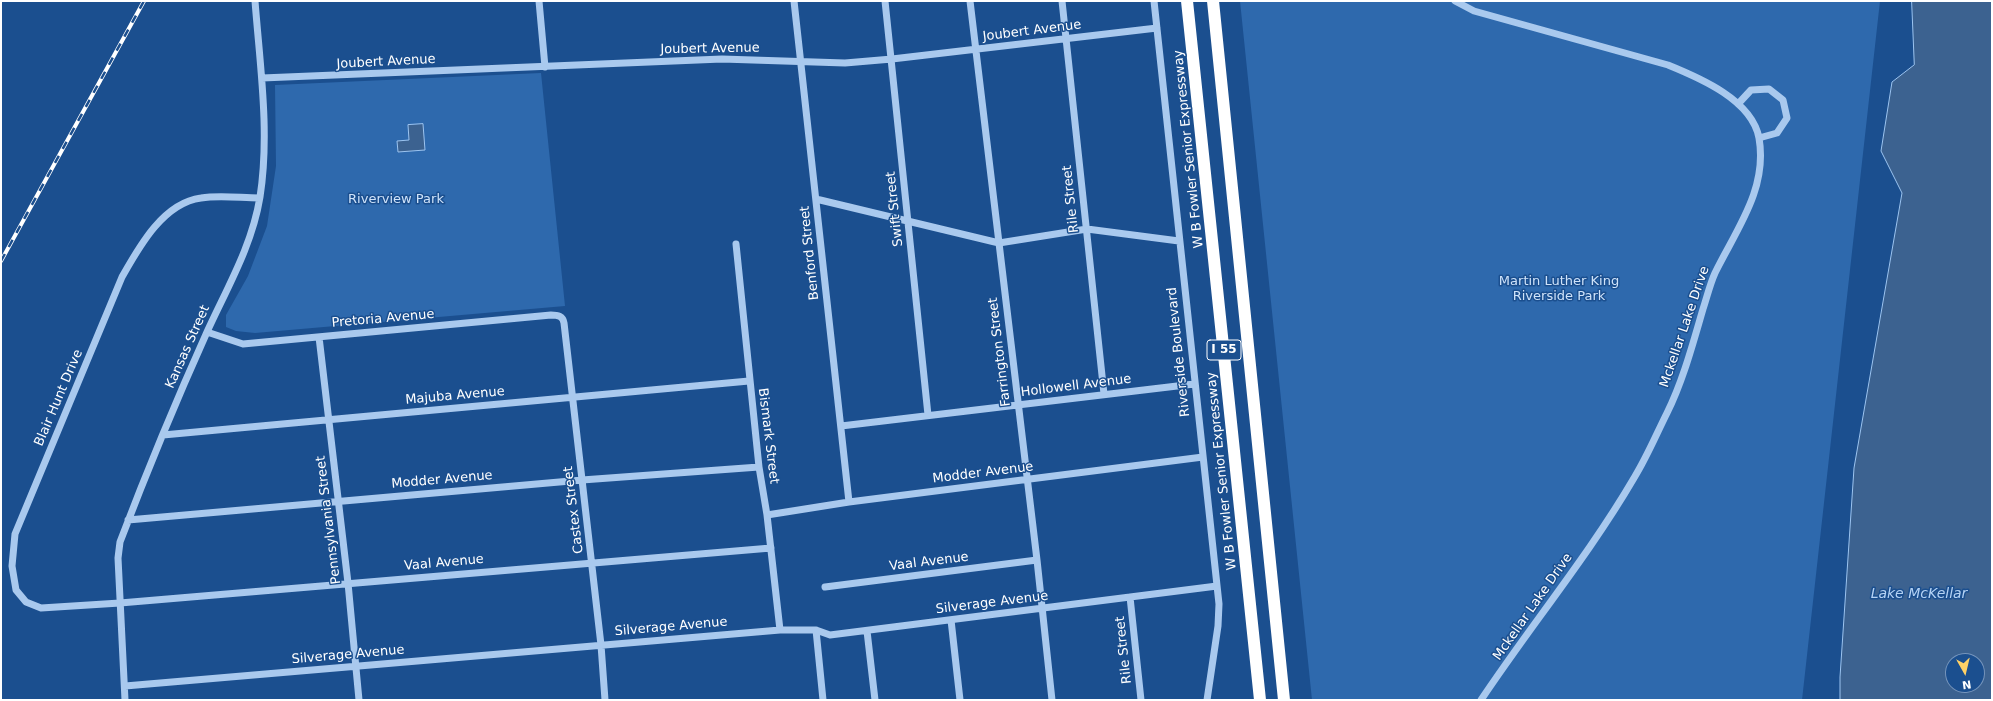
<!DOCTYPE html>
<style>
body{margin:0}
#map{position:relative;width:1993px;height:701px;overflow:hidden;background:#1b4f8f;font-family:"DejaVu Sans",sans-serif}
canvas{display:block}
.frame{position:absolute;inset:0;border:2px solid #fff;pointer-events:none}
.north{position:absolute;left:1945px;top:653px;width:40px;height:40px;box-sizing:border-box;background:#1b4f8f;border:1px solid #7695bc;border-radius:50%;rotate:172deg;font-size:11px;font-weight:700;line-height:16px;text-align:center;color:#fff}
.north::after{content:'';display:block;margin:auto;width:14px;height:18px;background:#ffd166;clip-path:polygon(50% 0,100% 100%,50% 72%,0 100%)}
</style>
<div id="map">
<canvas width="1993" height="701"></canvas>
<div class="frame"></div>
<div class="north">N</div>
</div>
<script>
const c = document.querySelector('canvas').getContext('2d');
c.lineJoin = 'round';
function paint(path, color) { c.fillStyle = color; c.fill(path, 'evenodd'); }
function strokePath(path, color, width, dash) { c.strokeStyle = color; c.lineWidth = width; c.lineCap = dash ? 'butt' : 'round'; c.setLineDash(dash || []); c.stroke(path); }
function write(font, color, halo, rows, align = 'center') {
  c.font = font + ' "DejaVu Sans",sans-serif'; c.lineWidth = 3; c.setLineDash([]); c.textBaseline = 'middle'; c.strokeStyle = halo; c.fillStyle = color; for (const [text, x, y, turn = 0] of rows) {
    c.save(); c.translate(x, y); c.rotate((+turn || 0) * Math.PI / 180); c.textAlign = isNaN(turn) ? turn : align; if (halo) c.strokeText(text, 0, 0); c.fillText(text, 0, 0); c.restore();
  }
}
paint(new Path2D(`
 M1240,1H1880L1802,700H1312Z
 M541,73L565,306L255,333L236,331L226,327V315L248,276L267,226L276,166L275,85Z`), '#2e69ad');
const water = new Path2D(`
 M1912,1H1992V700H1840V677L1854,468L1902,193L1881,151L1892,82L1914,65ZM1953,661H1977V685H1953Z
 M423,124L425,150L398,152L397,141L409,140L408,125Z`);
paint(water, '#3c6290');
strokePath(water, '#9cc4f0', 1);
strokePath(new Path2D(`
 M539,1L545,67
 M794,1L849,502
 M885,1L928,415
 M970,1L1037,560L1052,700
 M1062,1L1104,394
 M1154,1L1219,604L1218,626L1207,700
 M1455,1L1474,11L1668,65C1700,78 1752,100 1759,138C1768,189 1736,230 1715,273C1710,284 1707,297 1703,309C1693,343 1683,381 1667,413C1656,435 1647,457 1634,478C1589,555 1531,625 1481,700
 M262,78L722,59L845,63L892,59L1157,28
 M1738,104L1751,90L1769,89L1783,100L1787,118L1777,133L1759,138
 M259,198C241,198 220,195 201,198C163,203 139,247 122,277L15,534L12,566L16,590L26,602L41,608L120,603L771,548
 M816,199L999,243L1087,229L1179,241
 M736,244L759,467L767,515L780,630
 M207,332L243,344L551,315C558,315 563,316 564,323L601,645L605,700
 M319,337L348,583L359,700
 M841,426L1194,384
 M163,435L749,381
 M767,515L849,502L1203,457
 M128,520L582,480L759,467
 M825,587L1037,560
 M1130,597L1141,700
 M951,620L960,700
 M816,630L823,700
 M867,631L875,700
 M125,686L780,630H816L830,635L1217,586
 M125,700L118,558L120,542C147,471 176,401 207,332C227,288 252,246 260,197C270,133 260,66 255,1`), '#a9c9ee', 7);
strokePath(new Path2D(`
 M1187,1L1260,700
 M1213,1L1284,700`), '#fff', 12);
const rail = new Path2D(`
 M1,261L144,1`);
strokePath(rail, '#fff', 4);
strokePath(rail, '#1b4f8f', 2.5, [8]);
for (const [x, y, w] of [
 [1224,350,34]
]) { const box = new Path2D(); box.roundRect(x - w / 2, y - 10, w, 20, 3); c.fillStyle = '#1b4f8f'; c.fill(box); strokePath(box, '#fff', 1); }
write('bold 12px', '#fff', null, [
 ["I 55",1224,350]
]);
write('13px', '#fff', '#1b4f8f', [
 ["Joubert Avenue",1032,31,-7],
 ["Joubert Avenue",710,49,-1],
 ["Joubert Avenue",386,62,-3],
 ["W B Fowler Senior Expressway",1189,149,-96],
 ["Rile Street",1071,199,-96],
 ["Swift Street",895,209,-96],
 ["Benford Street",810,253,-96],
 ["Pretoria Avenue",383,319,-5],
 ["Mckellar Lake Drive",1685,327,-71],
 ["Kansas Street",188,347,-66],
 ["Farrington Street",1000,352,-97],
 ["Riverside Boulevard",1179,352,-96],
 ["Hollowell Avenue",1076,386,-7],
 ["Majuba Avenue",455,396,-5],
 ["Blair Hunt Drive",59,398,-67],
 ["Bismark Street",768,436,83],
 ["W B Fowler Senior Expressway",1222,471,-96],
 ["Modder Avenue",983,473,-7],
 ["Modder Avenue",442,480,-5],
 ["Castex Street",574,510,-97],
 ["Pennsylvania Street",329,520,-97],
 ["Vaal Avenue",929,562,-7],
 ["Vaal Avenue",444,563,-5],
 ["Silverage Avenue",992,603,-7],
 ["Mckellar Lake Drive",1533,607,-55],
 ["Silverage Avenue",671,627,-5],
 ["Rile Street",1124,650,-96],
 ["Silverage Avenue",348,655,-5]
]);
write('13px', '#cfe3fa', '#1b4f8f', [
 ["Riverview Park",396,200],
 ["Martin Luther King",1559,282],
 ["Riverside Park",1559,297]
]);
write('italic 14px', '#b5d3f5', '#1b4f8f', [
 ["Lake McKellar",1919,594]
]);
</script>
